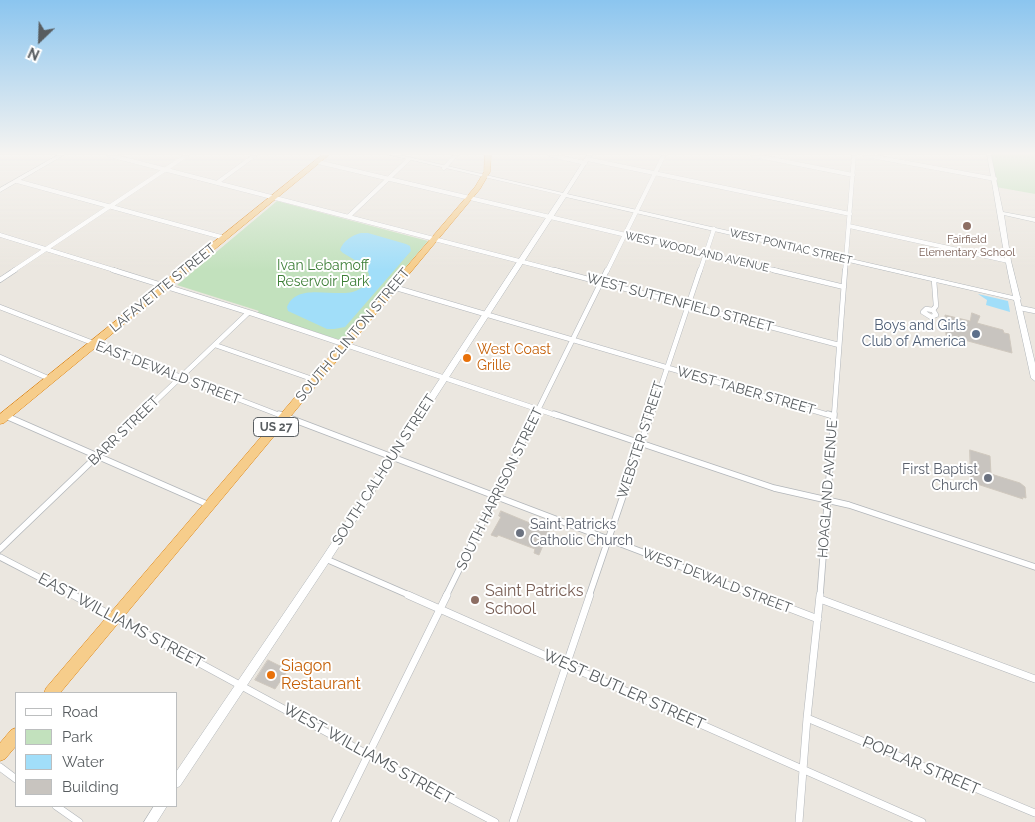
<!DOCTYPE html>
<style>
body{margin:0}
#map{position:relative;width:1035px;height:822px;overflow:hidden;background:#ebe7e0;font-family:Raleway,sans-serif}
canvas{display:block}
.legend{position:absolute;left:15px;top:692px;width:162px;height:115px;box-sizing:border-box;background:#fff;border:1px solid #bcbebf;margin:0;padding:6px 9px;list-style:none;font-size:15px;color:#585d60}
.legend li{display:flex;align-items:center;gap:10px;height:25px}
.legend b{width:25px;border:1px solid #bcbebf}
.north{position:absolute;left:15px;top:15px;width:50px;height:50px;-webkit-text-stroke:4px #fff;paint-order:stroke;rotate:204deg;font-size:14px;font-weight:700;line-height:20px;text-align:center;color:#585d60}
.north::after{content:'';display:block;margin:auto;width:18px;height:22px;background:#585d60;clip-path:polygon(50% 0,100% 100%,50% 72%,0 100%)}
</style>
<div id="map">
<canvas width="1035" height="822"></canvas>
<ul class="legend">
<li><b style="height:6px;background:#fff"></b>Road</li>
<li><b style="height:14px;background:#c2e1bd"></b>Park</li>
<li><b style="height:14px;background:#a1def9"></b>Water</li>
<li><b style="height:14px;background:#c8c4bf"></b>Building</li>
</ul>
<div class="north">N</div>
</div>
<script>
const c = document.querySelector('canvas').getContext('2d');
c.lineJoin = 'round';
function paint(path, color) { c.fillStyle = color; c.fill(path, 'evenodd'); }
function strokePath(path, color, width, dash) { c.strokeStyle = color; c.lineWidth = width; c.lineCap = dash ? 'butt' : 'round'; c.setLineDash(dash || []); c.stroke(path); }
function write(font, color, halo, rows, align = 'center') {
  c.font = font + ' Raleway,sans-serif'; c.lineWidth = 4; c.setLineDash([]); c.textBaseline = 'middle'; c.strokeStyle = halo; c.fillStyle = color; for (const [text, x, y, turn = 0] of rows) {
    c.save(); c.translate(x, y); c.rotate((+turn || 0) * Math.PI / 180); c.textAlign = isNaN(turn) ? turn : align; if (halo) c.strokeText(text, 0, 0); c.fillText(text, 0, 0); c.restore();
  }
}
paint(new Path2D(`
 M989,155H1035V194L996,187Z
 M277,201L428,241L344,339H337L257,313L259,311L177,285Z`), '#c2e1bd');
paint(new Path2D(`
 M361,233H368L406,244L410,246L411,251L345,327L334,329H327L288,311L287,307C300,273 362,314 369,274L365,266L343,253L340,250C343,241 352,235 361,233Z
 M978,294L1008,301L1010,312L986,305L987,300Z`), '#a1def9');
const building = new Path2D(`
 M972,313L980,316L977,323L1003,330L1004,333L1009,334L1012,353L946,335L945,315L970,321Z
 M970,450L990,456L991,474L1020,483L1025,487L1026,498L1022,497L1023,499L971,482Z
 M501,511L549,531L539,555L534,553L535,549L498,535L497,537L491,535L501,517L499,516Z
 M268,660L288,670L275,689L255,680Z`);
paint(building, '#c8c4bf');
strokePath(building, '#cfc8be', 1);
const streetFar3 = new Path2D(`
 M109,155L558,271
 M551,155L585,163
 M753,155L853,175
 M865,155L995,179
 M587,159L850,214
 M318,162L778,271
 M444,168L456,155
 M17,181L225,238
 M218,182L255,155
 M349,216L409,159
 M849,226L1008,261
 M0,235L117,271
 M13,271L187,155
 M607,271L664,155
 M700,271L714,229
 M845,271L854,155`);
const streetFar2 = new Path2D(`
 M113,270L254,314L558,416
 M554,270L839,345
 M773,270L844,287
 M0,280L15,270
 M393,287L832,416
 M0,307L282,416
 M1020,308L1035,311
 M926,309L933,310L936,315L931,317L923,312Z
 M933,310L936,306L934,280
 M215,345L315,380
 M0,357L50,379
 M140,416L248,313
 M535,416L607,270
 M651,416L700,270
 M834,416L845,270`);
const streetFar1 = new Path2D(`
 M279,414L758,596
 M554,414L774,488L849,505L1035,567
 M828,414L833,416
 M6,416L209,505
 M0,549L141,414
 M0,557L75,596
 M326,559L411,596
 M446,596L536,414
 M589,596L651,414
 M820,596L834,414`);
const street = new Path2D(`
 M73,595C214,670 353,748 495,822
 M408,595L922,822
 M755,595L818,619
 M820,599L1035,679
 M807,718L1035,813
 M0,767L16,779
 M56,806L79,822
 M335,822L447,595
 M513,822L590,595
 M799,822L807,718L820,595`);
const secondary = new Path2D(`
 M58,155H64L0,192V188Z
 M390,155H400L563,193L587,155H592L567,194L1013,296C1002,249 996,202 987,155H991L1003,212L1035,218V222L1004,215L1011,261L1020,297L1021,299L1020,300L1035,363V381L1031,378L1014,300L566,197L329,562L180,786L176,788V772L323,556L561,195Z
 M154,806H167L157,822H144Z`);
const highway = new Path2D(`
 M322,155H329L4,423L0,424V414Z
 M485,155H491L490,172L480,189L60,693H44L46,688L475,187L484,172Z
 M16,728V746L5,759L0,761V743L11,730Z`);
strokePath(streetFar3, '#b2b6ba', 4.5);
strokePath(streetFar2, '#b2b6ba', 5.5);
strokePath(streetFar1, '#b2b6ba', 7);
strokePath(street, '#b2b6ba', 8);
strokePath(secondary, '#b1b6ba', 1);
strokePath(highway, '#dd810d', 1);
strokePath(streetFar3, '#fff', 4);
strokePath(streetFar2, '#fff', 4.5);
strokePath(streetFar1, '#fff', 5.5);
strokePath(street, '#fff', 7);
paint(secondary, '#fff');
paint(highway, '#f6cd8b');
const sky = c.createLinearGradient(0, 0, 0, 270);
sky.addColorStop(0, '#8bc5ef');
sky.addColorStop(0.57, '#f6f4f1');
sky.addColorStop(1, '#f6f4f100');
c.fillStyle = sky;
c.fillRect(0, 0, 1035, 270);
for (const [x, y, r, color] of [
 [967,226,5,"#8d6e63"],
 [976,334,5,"#5c6f8a"],
 [467,358,5,"#e8710a"],
 [988,478,5,"#6b7280"],
 [520,533,5,"#6b7280"],
 [475,600,5,"#8d6e63"],
 [271,675,5,"#e8710a"]
]) { const dot = new Path2D(); dot.arc(x, y, r, 0, 2 * Math.PI); c.fillStyle = color; c.fill(dot); strokePath(dot, '#fff', 2); }
write('11px', '#785e54', '#fff', [
 ["Fairfield",967,240],
 ["Elementary School",967,253]
]);
write('11px', '#585d60', '#fff', [
 ["WEST PONTIAC STREET",791,247,13],
 ["WEST WOODLAND AVENUE",697,252,13]
]);
for (const [x, y, w] of [
 [276,427,45]
]) { const box = new Path2D(); box.roundRect(x - w / 2, y - 9.5, w, 19, 4); c.fillStyle = '#fff'; c.fill(box); strokePath(box, '#585d60', 1); }
write('bold 12px', '#585d60', null, [
 ["US 27",276,427]
]);
write('14px', '#3e7f38', '#fff', [
 ["Ivan Lebamoff",323,266],
 ["Reservoir Park",323,282]
]);
write('14px', '#585d60', '#fff', [
 ["LAFAYETTE STREET",163,288,-39],
 ["WEST SUTTENFIELD STREET",680,303,15],
 ["SOUTH CLINTON STREET",353,335,-50],
 ["EAST DEWALD STREET",168,373,21],
 ["WEST TABER STREET",746,391,16],
 ["BARR STREET",124,431,-44],
 ["WEBSTER STREET",641,440,-72],
 ["SOUTH CALHOUN STREET",384,470,-57],
 ["SOUTH HARRISON STREET",500,489,-64],
 ["HOAGLAND AVENUE",828,489,-86],
 ["WEST DEWALD STREET",717,581,21]
]);
write('14px', '#4e5e75', '#fff', [
 ["Boys and Girls",966,326],
 ["Club of America",966,342]
], 'right');
write('14px', '#c56008', '#fff', [
 ["West Coast",477,350],
 ["Grille",477,366]
], 'left');
write('14px', '#5b616d', '#fff', [
 ["First Baptist",978,470],
 ["Church",978,486],
 ["Saint Patricks",530,525,"left"],
 ["Catholic Church",530,541,"left"]
], 'right');
write('16px', '#785e54', '#fff', [
 ["Saint Patricks",485,591],
 ["School",485,609]
], 'left');
write('16px', '#585d60', '#fff', [
 ["EAST WILLIAMS STREET",121,621,28],
 ["WEST BUTLER STREET",624,690,24],
 ["WEST WILLIAMS STREET",368,754,29],
 ["POPLAR STREET",921,766,23]
]);
write('16px', '#c56008', '#fff', [
 ["Siagon",281,666],
 ["Restaurant",281,684]
], 'left');
</script>
